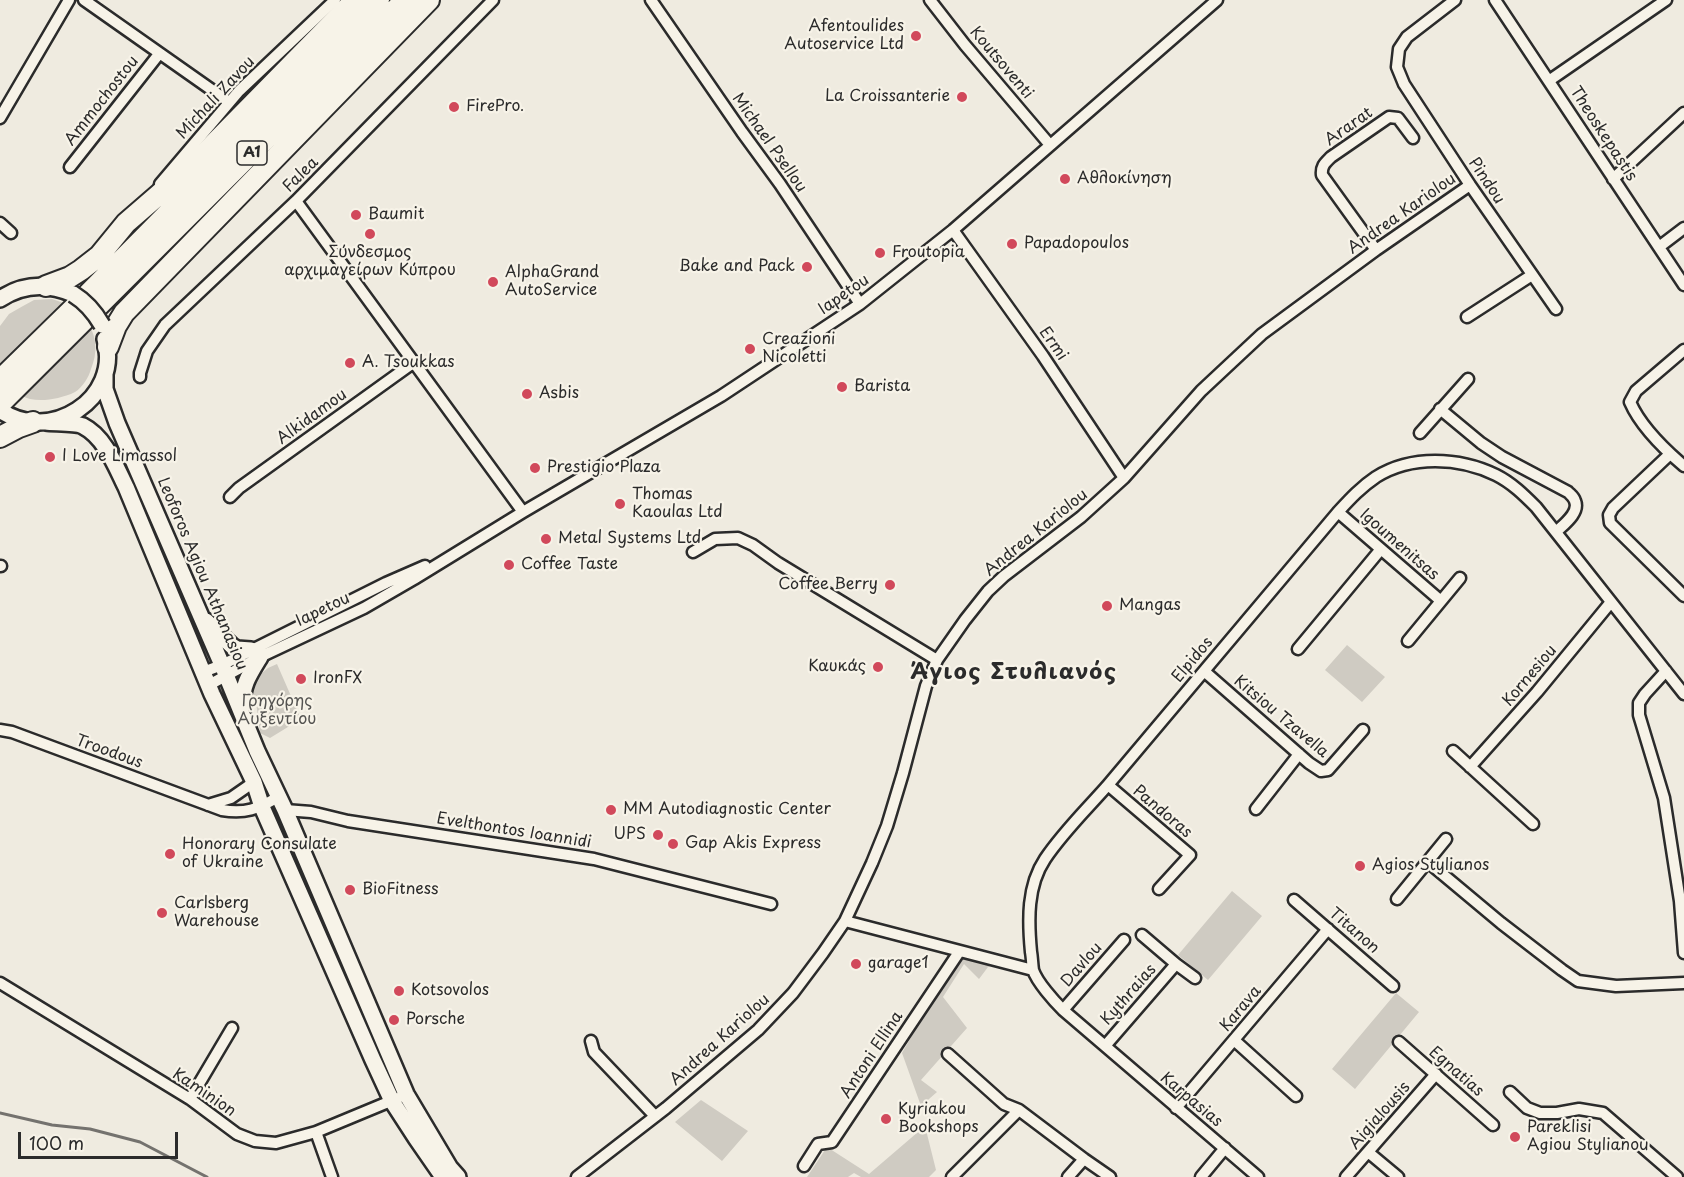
<!DOCTYPE html>
<meta charset="utf-8">
<style>
body{margin:0}
#map{position:relative;width:1684px;height:1177px;overflow:hidden;background:#efebe0;font-family:"Playpen Sans",sans-serif}
canvas{display:block}
.scale{position:absolute;left:18px;top:1132px;width:160px;height:27px;box-sizing:border-box;border:3px solid #2b2b2b;border-top:0;padding-left:8px;font-size:18px;line-height:21px;white-space:nowrap;color:#2b2b2b;-webkit-text-stroke:4px #f7f3e8;paint-order:stroke}
</style>
<div id="map">
<canvas width="1684" height="1177"></canvas>
<div class="scale">100 m</div>
</div>
<script>
const c = document.querySelector('canvas').getContext('2d');
c.lineJoin = 'round';
function paint(path, color) { c.fillStyle = color; c.fill(path, 'evenodd'); }
function strokePath(path, color, width, dash) { c.strokeStyle = color; c.lineWidth = width; c.lineCap = dash ? 'butt' : 'round'; c.setLineDash(dash || []); c.stroke(path); }
function write(font, color, halo, rows, align = 'center') {
  c.font = font + ' "Playpen Sans",sans-serif'; c.lineWidth = 4.5; c.setLineDash([]); c.textBaseline = 'middle'; c.strokeStyle = halo; c.fillStyle = color; for (const [text, x, y, turn = 0] of rows) {
    c.save(); c.translate(x, y); c.rotate((+turn || 0) * Math.PI / 180); c.textAlign = isNaN(turn) ? turn : align; if (halo) c.strokeText(text, 0, 0); c.fillText(text, 0, 0); c.restore();
  }
}
paint(new Path2D(`
 M52,299C85,308 105,336 91,369C89,377 82,388 75,392C70,395 63,396 58,398C49,400 39,401 30,399C18,396 9,385 0,377V326L9,314L23,306L34,300Z
 M1347,645L1385,677L1362,702L1325,670Z
 M277,664L301,719L270,738L260,733L257,709L252,689L256,678L268,668Z
 M1232,891L1262,916L1208,980L1178,955Z
 M978,959L994,964L988,967L979,979L964,964L943,997L967,1028L921,1080L937,1092L921,1106L902,1053L955,960Z
 M1396,993L1419,1012L1355,1089L1332,1069Z
 M701,1100L748,1131L722,1161L675,1122Z
 M925,1126L936,1170L929,1177H861L854,1173L848,1177H807L827,1147L869,1174Z`), '#cfcbc2');
strokePath(new Path2D(`
 M0,1113L52,1125L90,1129L140,1142L207,1177`), '#74726e', 3);
const street = new Path2D(`
 M84,0L229,102
 M651,0L742,132L780,184L860,304
 M930,0L965,45L1050,145
 M1455,0L1407,37L1399,49L1397,67L1404,84L1470,185L1556,309
 M1495,0L1684,285
 M1550,80L1666,0
 M0,118L69,0
 M70,167L159,54
 M1613,179L1684,113
 M160,184L239,91L335,0
 M296,201L523,512
 M0,223L11,233
 M953,230L1043,356L1124,478
 M1659,247L1684,228
 M1376,250L1322,175C1321,166 1325,163 1331,157L1389,117L1398,118L1413,138
 M1467,317L1532,275
 M1684,350L1636,391L1630,402C1640,425 1664,449 1684,466
 M140,377V373L147,351L165,325L296,201L493,0
 M1440,409L1481,443L1502,457L1568,492C1571,495 1574,497 1575,501C1580,513 1563,525 1556,532
 M1420,433L1468,379
 M1670,454L1613,508L1609,515L1610,523L1684,596
 M230,497L239,488L413,363
 M1338,512L1441,601L1460,578
 M693,552L715,539L738,538L753,545L778,563L937,660
 M0,566H1
 M1408,641L1441,601
 M1298,649L1381,549
 M1204,671L1309,763L1321,771L1328,770L1363,730
 M1666,671L1645,694L1639,703V715L1664,798L1680,901L1684,953
 M203,672L222,665L386,583L425,566
 M209,685L260,657L364,608L414,579L523,512L721,396L860,304L953,230L1217,0
 M0,730L12,732L222,810C245,814 258,809 278,797
 M1453,751L1533,824
 M1470,767L1537,692L1611,602
 M1108,785L1190,855L1159,889
 M208,805L231,798L254,782
 M1256,809L1299,754
 M285,810L311,812L348,821L594,859L771,904
 M1428,862L1501,923L1562,970L1578,981L1616,986L1684,983
 M1397,899L1446,839
 M1294,900L1393,986
 M845,921L1033,970
 M1142,935L1176,964
 M0,983L190,1099L237,1134L255,1141L276,1143L316,1132L398,1098
 M1063,1010L1124,940
 M1234,1040L1296,1096
 M591,1041L594,1052L655,1116
 M1399,1042L1493,1125
 M1105,1046L1176,964L1195,978
 M948,1054L1004,1104L1019,1110L1084,1159L1110,1177
 M1510,1092L1527,1108L1540,1113H1557L1579,1109L1603,1113L1677,1177
 M190,1099L232,1028
 M1176,1108L1328,929
 M316,1132L332,1177
 M1368,1152L1398,1177
 M804,1166L818,1144L832,1142L959,952
 M577,1177L666,1108L758,1030L793,993L823,953L845,921L872,863L887,826L903,773L926,686L937,660L965,620L988,591L1004,576L1081,517L1124,478L1201,391L1262,334L1376,250L1470,185
 M952,1177L1019,1110
 M1068,1177L1084,1159
 M1201,1177L1225,1148
 M1258,1177L1063,1010C1054,1001 1037,982 1033,970C1032,964 1032,957 1031,952C1028,920 1027,886 1045,859C1063,832 1087,809 1108,785L1338,512C1350,499 1361,487 1376,477C1411,455 1459,457 1496,475C1512,483 1524,495 1536,507L1684,694
 M1346,1177L1436,1074`);
const secondary = new Path2D(`
 M0,299C24,283 48,283 73,294
 M105,374V389L117,423L222,665L257,751L285,810L406,1094L450,1168L458,1177
 M0,410C49,445 122,399 105,339
 M46,422C54,423 78,423 83,426C105,437 116,467 126,487L212,694L254,782L262,807L373,1060L392,1101L416,1138L443,1177
 M206,621L232,646L237,649L251,650
 M242,706C242,685 249,675 260,657`);
const highway = new Path2D(`
 M46,286L70,277L81,270L99,256L126,223L193,165L355,0
 M108,347L116,326L124,313L429,0
 M0,380L88,294L379,0
 M0,404L405,0
 M0,437L19,427L33,422`);
strokePath(street, '#2b2b2b', 15);
strokePath(secondary, '#2b2b2b', 20);
strokePath(highway, '#2b2b2b', 24);
strokePath(street, '#f7f3e8', 10);
strokePath(secondary, '#f7f3e8', 15);
strokePath(highway, '#f7f3e8', 20);
const secondaryBridge = new Path2D(`
 M73,294C86,302 94,311 102,325`);
strokePath(secondaryBridge, '#2b2b2b', 20, []);
strokePath(secondaryBridge, '#f7f3e8', 15);
for (const [x, y, r, color] of [
 [916,36,6,"#d1495b"],
 [962,97,6,"#d1495b"],
 [454,107,6,"#d1495b"],
 [1065,179,6,"#d1495b"],
 [356,215,6,"#d1495b"],
 [370,234,6,"#d1495b"],
 [1012,244,6,"#d1495b"],
 [880,253,6,"#d1495b"],
 [807,267,6,"#d1495b"],
 [493,282,6,"#d1495b"],
 [750,349,6,"#d1495b"],
 [350,363,6,"#d1495b"],
 [842,387,6,"#d1495b"],
 [527,394,6,"#d1495b"],
 [50,457,6,"#d1495b"],
 [535,468,6,"#d1495b"],
 [620,504,6,"#d1495b"],
 [546,539,6,"#d1495b"],
 [509,565,6,"#d1495b"],
 [890,585,6,"#d1495b"],
 [1107,606,6,"#d1495b"],
 [878,667,6,"#d1495b"],
 [301,679,6,"#d1495b"],
 [611,810,6,"#d1495b"],
 [658,835,6,"#d1495b"],
 [673,844,6,"#d1495b"],
 [170,854,6,"#d1495b"],
 [1360,866,6,"#d1495b"],
 [350,890,6,"#d1495b"],
 [162,913,6,"#d1495b"],
 [856,964,6,"#d1495b"],
 [399,991,6,"#d1495b"],
 [394,1020,6,"#d1495b"],
 [886,1119,6,"#d1495b"],
 [1515,1137,6,"#d1495b"]
]) { const dot = new Path2D(); dot.arc(x, y, r, 0, 2 * Math.PI); c.fillStyle = color; c.fill(dot); strokePath(dot, '#f7f3e8', 2); }
for (const [x, y, w] of [
 [252,153,30]
]) { const box = new Path2D(); box.roundRect(x - w / 2, y - 12, w, 24, 4.5); c.fillStyle = '#f7f3e8'; c.fill(box); strokePath(box, '#2b2b2b', 1.5); }
write('bold 15px', '#2b2b2b', null, [
 ["A1",252,153]
]);
write('16px', '#2b2b2b', '#f7f3e8', [
 ["Afentoulides",904,27,"right"],
 ["Autoservice Ltd",904,45,"right"],
 ["La Croissanterie",950,97,"right"],
 ["FirePro.",466,107],
 ["Αθλοκίνηση",1077,179],
 ["Baumit",368,215],
 ["Papadopoulos",1024,244],
 ["Σύνδεσμος",370,253,"center"],
 ["αρχιμαγείρων Κύπρου",370,271,"center"],
 ["Froutopia",892,253],
 ["Bake and Pack",795,267,"right"],
 ["AlphaGrand",505,273],
 ["AutoService",505,291],
 ["Creazioni",762,340],
 ["Nicoletti",762,358],
 ["A. Tsoukkas",362,363],
 ["Barista",854,387],
 ["Asbis",539,394],
 ["I Love Limassol",62,457],
 ["Prestigio Plaza",547,468],
 ["Thomas",632,495],
 ["Kaoulas Ltd",632,513],
 ["Metal Systems Ltd",558,539],
 ["Coffee Taste",521,565],
 ["Coffee Berry",878,585,"right"],
 ["Mangas",1119,606],
 ["Καυκάς",866,667,"right"],
 ["IronFX",313,679],
 ["MM Autodiagnostic Center",623,810],
 ["UPS",646,835,"right"],
 ["Gap Akis Express",685,844],
 ["Honorary Consulate",182,845],
 ["of Ukraine",182,863],
 ["Agios Stylianos",1372,866],
 ["BioFitness",362,890],
 ["Carlsberg",174,904],
 ["Warehouse",174,922],
 ["garage1",868,964],
 ["Kotsovolos",411,991],
 ["Porsche",406,1020],
 ["Kyriakou",898,1110],
 ["Bookshops",898,1128],
 ["Pareklisi",1527,1128],
 ["Agiou Stylianou",1527,1146]
], 'left');
write('16px', '#2b2b2b', '#f7f3e8', [
 ["Koutsoventi",1001,63,50],
 ["Michali Zavou",216,98,-47],
 ["Ammochostou",102,101,-52],
 ["Ararat",1349,127,-35],
 ["Theoskepastis",1603,134,57],
 ["Michael Psellou",769,143,55],
 ["Falea",301,175,-45],
 ["Pindou",1486,181,56],
 ["Andrea Kariolou",1402,214,-35],
 ["Iapetou",844,295,-35],
 ["Ermi",1053,344,55],
 ["Alkidamou",312,417,-36],
 ["Andrea Kariolou",1036,533,-39],
 ["Igoumenitsas",1399,545,41],
 ["Leoforos Agiou Athanasiou",202,574,67],
 ["Iapetou",323,610,-26],
 ["Elpidos",1193,660,-50],
 ["Kornesiou",1530,676,-50],
 ["Kitsiou Tzavella",1281,717,40],
 ["Troodous",109,752,20],
 ["Pandoras",1162,812,40],
 ["Evelthontos Ioannidi",514,831,9],
 ["Titanon",1354,931,41],
 ["Davlou",1082,965,-49],
 ["Kythraias",1129,995,-49],
 ["Karava",1241,1009,-50],
 ["Andrea Kariolou",720,1040,-42],
 ["Antoni Ellina",872,1055,-57],
 ["Egnatias",1456,1072,41],
 ["Kaminion",204,1093,34],
 ["Karpasias",1191,1100,40],
 ["Aigialousis",1380,1116,-49]
]);
write('16px', '#545351', '#f7f3e8', [
 ["Γρηγόρης",277,702],
 ["Αυξεντίου",277,720]
]);
c.letterSpacing = '1.5px';
write('bold 22px', '#2b2b2b', '#f7f3e8', [
 ["Άγιος Στυλιανός",1014,673]
]);
c.letterSpacing = '0px';
</script>
